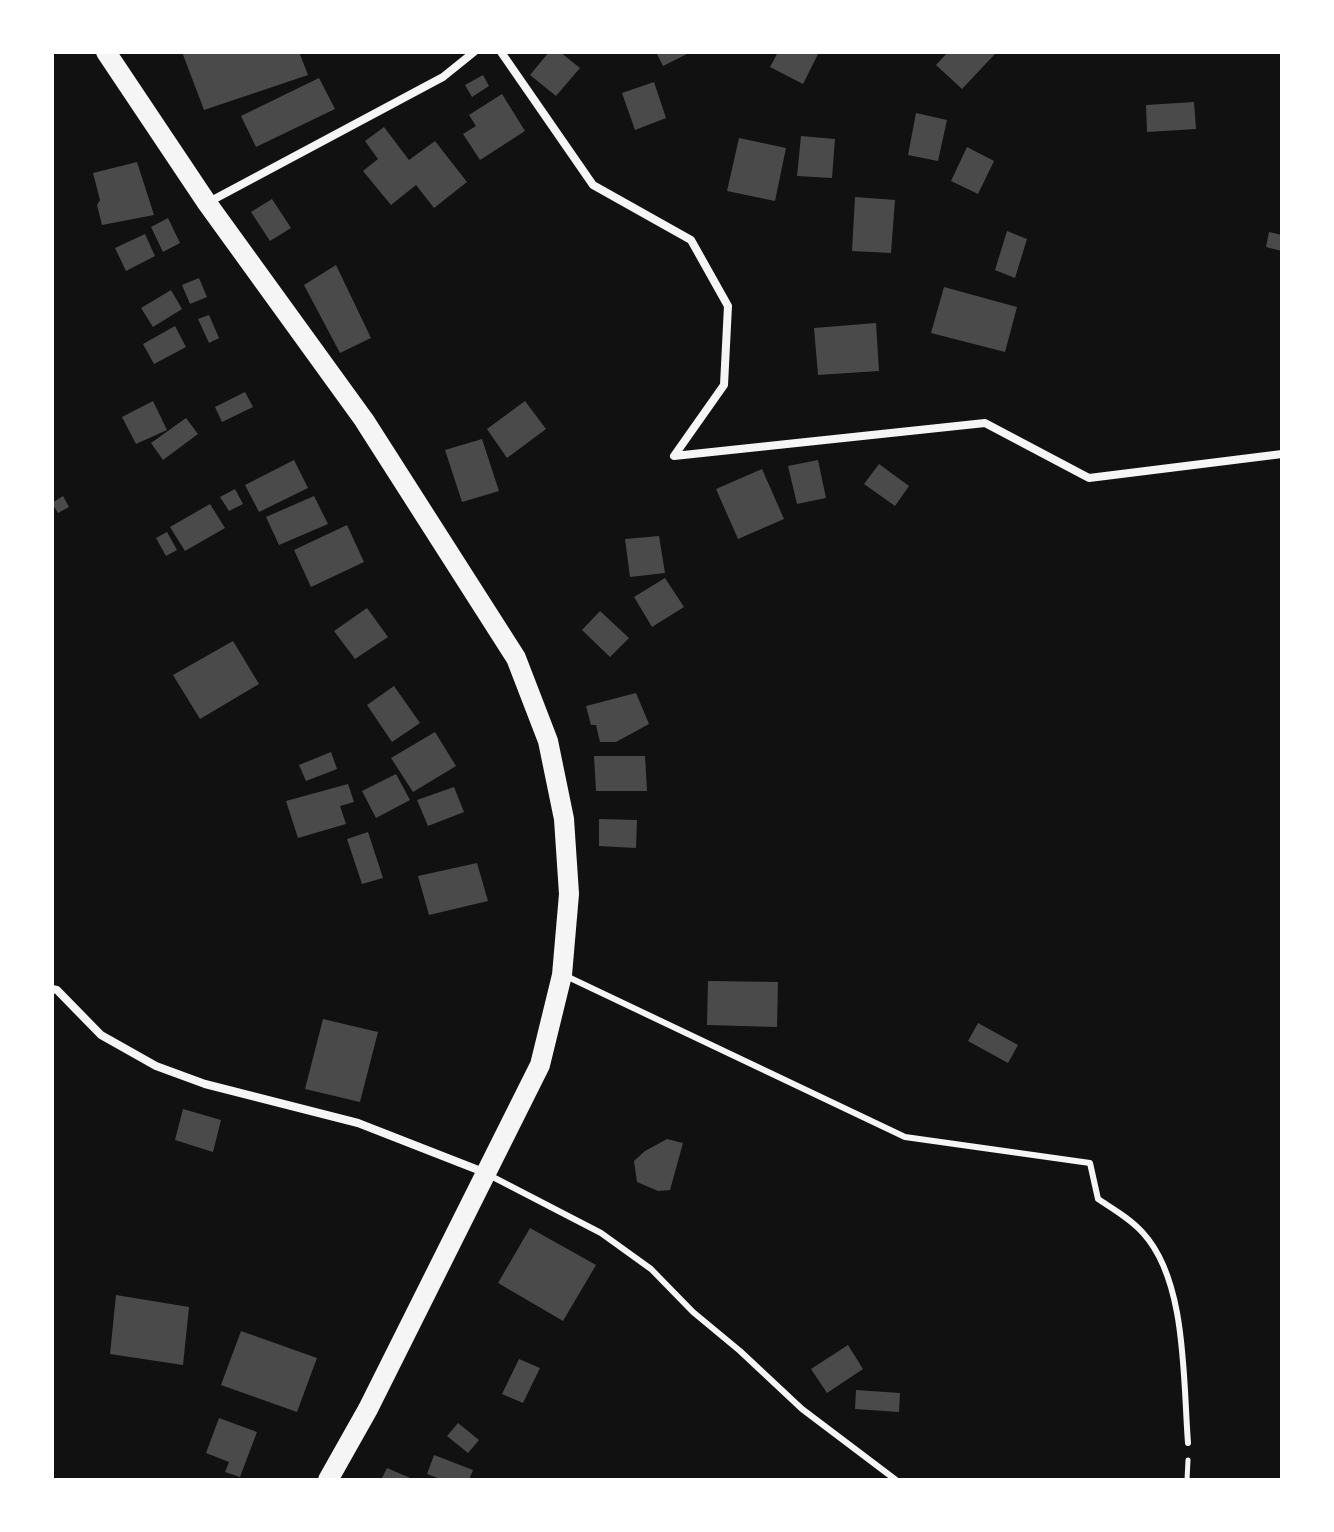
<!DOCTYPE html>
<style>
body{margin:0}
#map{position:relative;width:1334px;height:1532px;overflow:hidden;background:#111;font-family:Mulish,sans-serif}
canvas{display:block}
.frame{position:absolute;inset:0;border:54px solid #fff;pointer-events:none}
</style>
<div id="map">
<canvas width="1334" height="1532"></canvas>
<div class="frame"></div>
</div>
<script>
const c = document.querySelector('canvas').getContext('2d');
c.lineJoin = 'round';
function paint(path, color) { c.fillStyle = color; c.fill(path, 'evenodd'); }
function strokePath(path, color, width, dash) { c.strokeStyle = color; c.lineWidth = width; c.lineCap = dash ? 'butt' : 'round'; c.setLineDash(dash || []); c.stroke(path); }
paint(new Path2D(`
 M182,52H299L308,75L204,110Z
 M549,52H560L580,68L556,96L530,75Z
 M656,52H691L663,66Z
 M778,52H819L803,84L770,67Z
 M948,52H993L995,54L962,89L936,65Z
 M483,75L489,86L472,97L465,85Z
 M319,78L335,109L256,147L241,116Z
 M654,82L666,118L635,130L622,93Z
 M502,94L525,131L480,160L463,134L476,126L469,115Z
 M1194,102L1196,129L1147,132L1146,105Z
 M916,113L947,120L938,161L908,155Z
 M384,127L409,160L435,141L467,182L434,208L416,185L391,205L363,171L378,159L365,141Z
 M801,136L835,139L832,178L797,176Z
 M739,138L786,148L775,201L727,191Z
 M967,147L994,161L978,194L951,181Z
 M137,162L154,215L102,225L97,205L100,200L93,173Z
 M855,197L895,200L891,253L852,251Z
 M272,199L291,228L270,241L251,212Z
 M168,218L180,243L163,252L151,227Z
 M1007,231L1027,239L1015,278L995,270Z
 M1269,232L1282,235V251L1266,247Z
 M145,234L155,256L126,271L115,248Z
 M336,265L371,338L340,353L304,285Z
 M199,278L207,297L190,304L182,285Z
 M944,287L1017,307L1005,352L931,333Z
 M171,290L182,309L153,327L141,308Z
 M209,315L219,338L209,343L198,319Z
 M876,323L879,371L818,375L814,328Z
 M175,326L186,347L154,364L143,344Z
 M245,392L253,407L222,422L215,407Z
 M153,401L167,430L136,444L122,417Z
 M525,401L546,429L507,458L487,429Z
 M186,418L198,434L163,460L151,443Z
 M482,439L499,491L462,502L445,450Z
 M294,460L308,488L259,512L245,485Z
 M818,460L826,498L797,504L788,466Z
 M879,464L909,486L895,506L864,484Z
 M762,469L784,519L738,539L716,489Z
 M235,489L243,504L229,511L220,497Z
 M63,496L69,507L58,513L52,503Z
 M314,496L328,524L279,545L266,517Z
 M210,504L225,528L185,551L170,527Z
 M347,525L364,562L311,587L294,550Z
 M167,532L177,550L166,556L156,538Z
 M659,536L665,573L630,577L625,539Z
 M665,578L684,607L652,627L634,597Z
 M367,608L388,637L355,659L334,631Z
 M600,611L629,638L610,657L582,630Z
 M233,641L259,684L200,719L173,675Z
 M394,686L420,723L392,742L367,705Z
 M636,693L649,724L616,742H600L596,725H591L586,706Z
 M435,732L456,766L413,792L391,758Z
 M331,752L337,769L306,781L299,765Z
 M594,756H645L647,791H596Z
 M396,774L410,800L376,818L362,791Z
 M348,784L354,802L340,806L346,824L298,838L286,801Z
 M454,787L464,812L428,826L417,800Z
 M599,819L637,820L636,848L599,846Z
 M368,832L383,878L362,884L347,839Z
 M477,863L488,901L429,915L418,876Z
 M708,981L778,982L777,1027L707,1025Z
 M323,1019L378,1032L360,1102L305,1089Z
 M978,1023L1018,1045L1008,1063L968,1041Z
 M183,1109L221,1120L213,1152L175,1140Z
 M667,1139L683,1143L670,1190L658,1191L637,1182L634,1161L645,1151Z
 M530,1228L596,1265L563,1321L498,1283Z
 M116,1295L189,1307L183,1365L110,1354Z
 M241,1331L317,1358L297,1412L221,1385Z
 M848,1345L863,1369L827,1393L811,1369Z
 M519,1359L540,1368L523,1403L502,1394Z
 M856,1390L900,1393L899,1412L855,1409Z
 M219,1418L257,1432L240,1477L225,1472L229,1462L206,1453Z
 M458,1423L479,1440L468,1453L447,1436Z
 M434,1455L473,1470L469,1480H443L427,1474Z
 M387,1468L415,1480H381Z`), '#4a4a4a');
strokePath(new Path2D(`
 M1187,1480L1188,1460`), '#f5f5f5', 5);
strokePath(new Path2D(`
 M566,976L905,1137L1090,1163L1098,1199C1113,1209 1131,1219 1143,1233C1187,1281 1183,1380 1188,1443
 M489,1175L601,1233L651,1269L693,1312L740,1351L802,1409L896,1480`), '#f5f5f5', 6);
strokePath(new Path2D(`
 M501,52L593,185L691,240L728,306L724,385L674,456L985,423L1089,478L1282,454
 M207,203L443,77L474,52
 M52,989L57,990L101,1035L156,1066L205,1084L358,1123L486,1173`), '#f5f5f5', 8);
strokePath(new Path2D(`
 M106,52L207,203L364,420L516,658L548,741L564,819L569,894L562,975L540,1065L368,1409L328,1480`), '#f5f5f5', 20);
</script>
